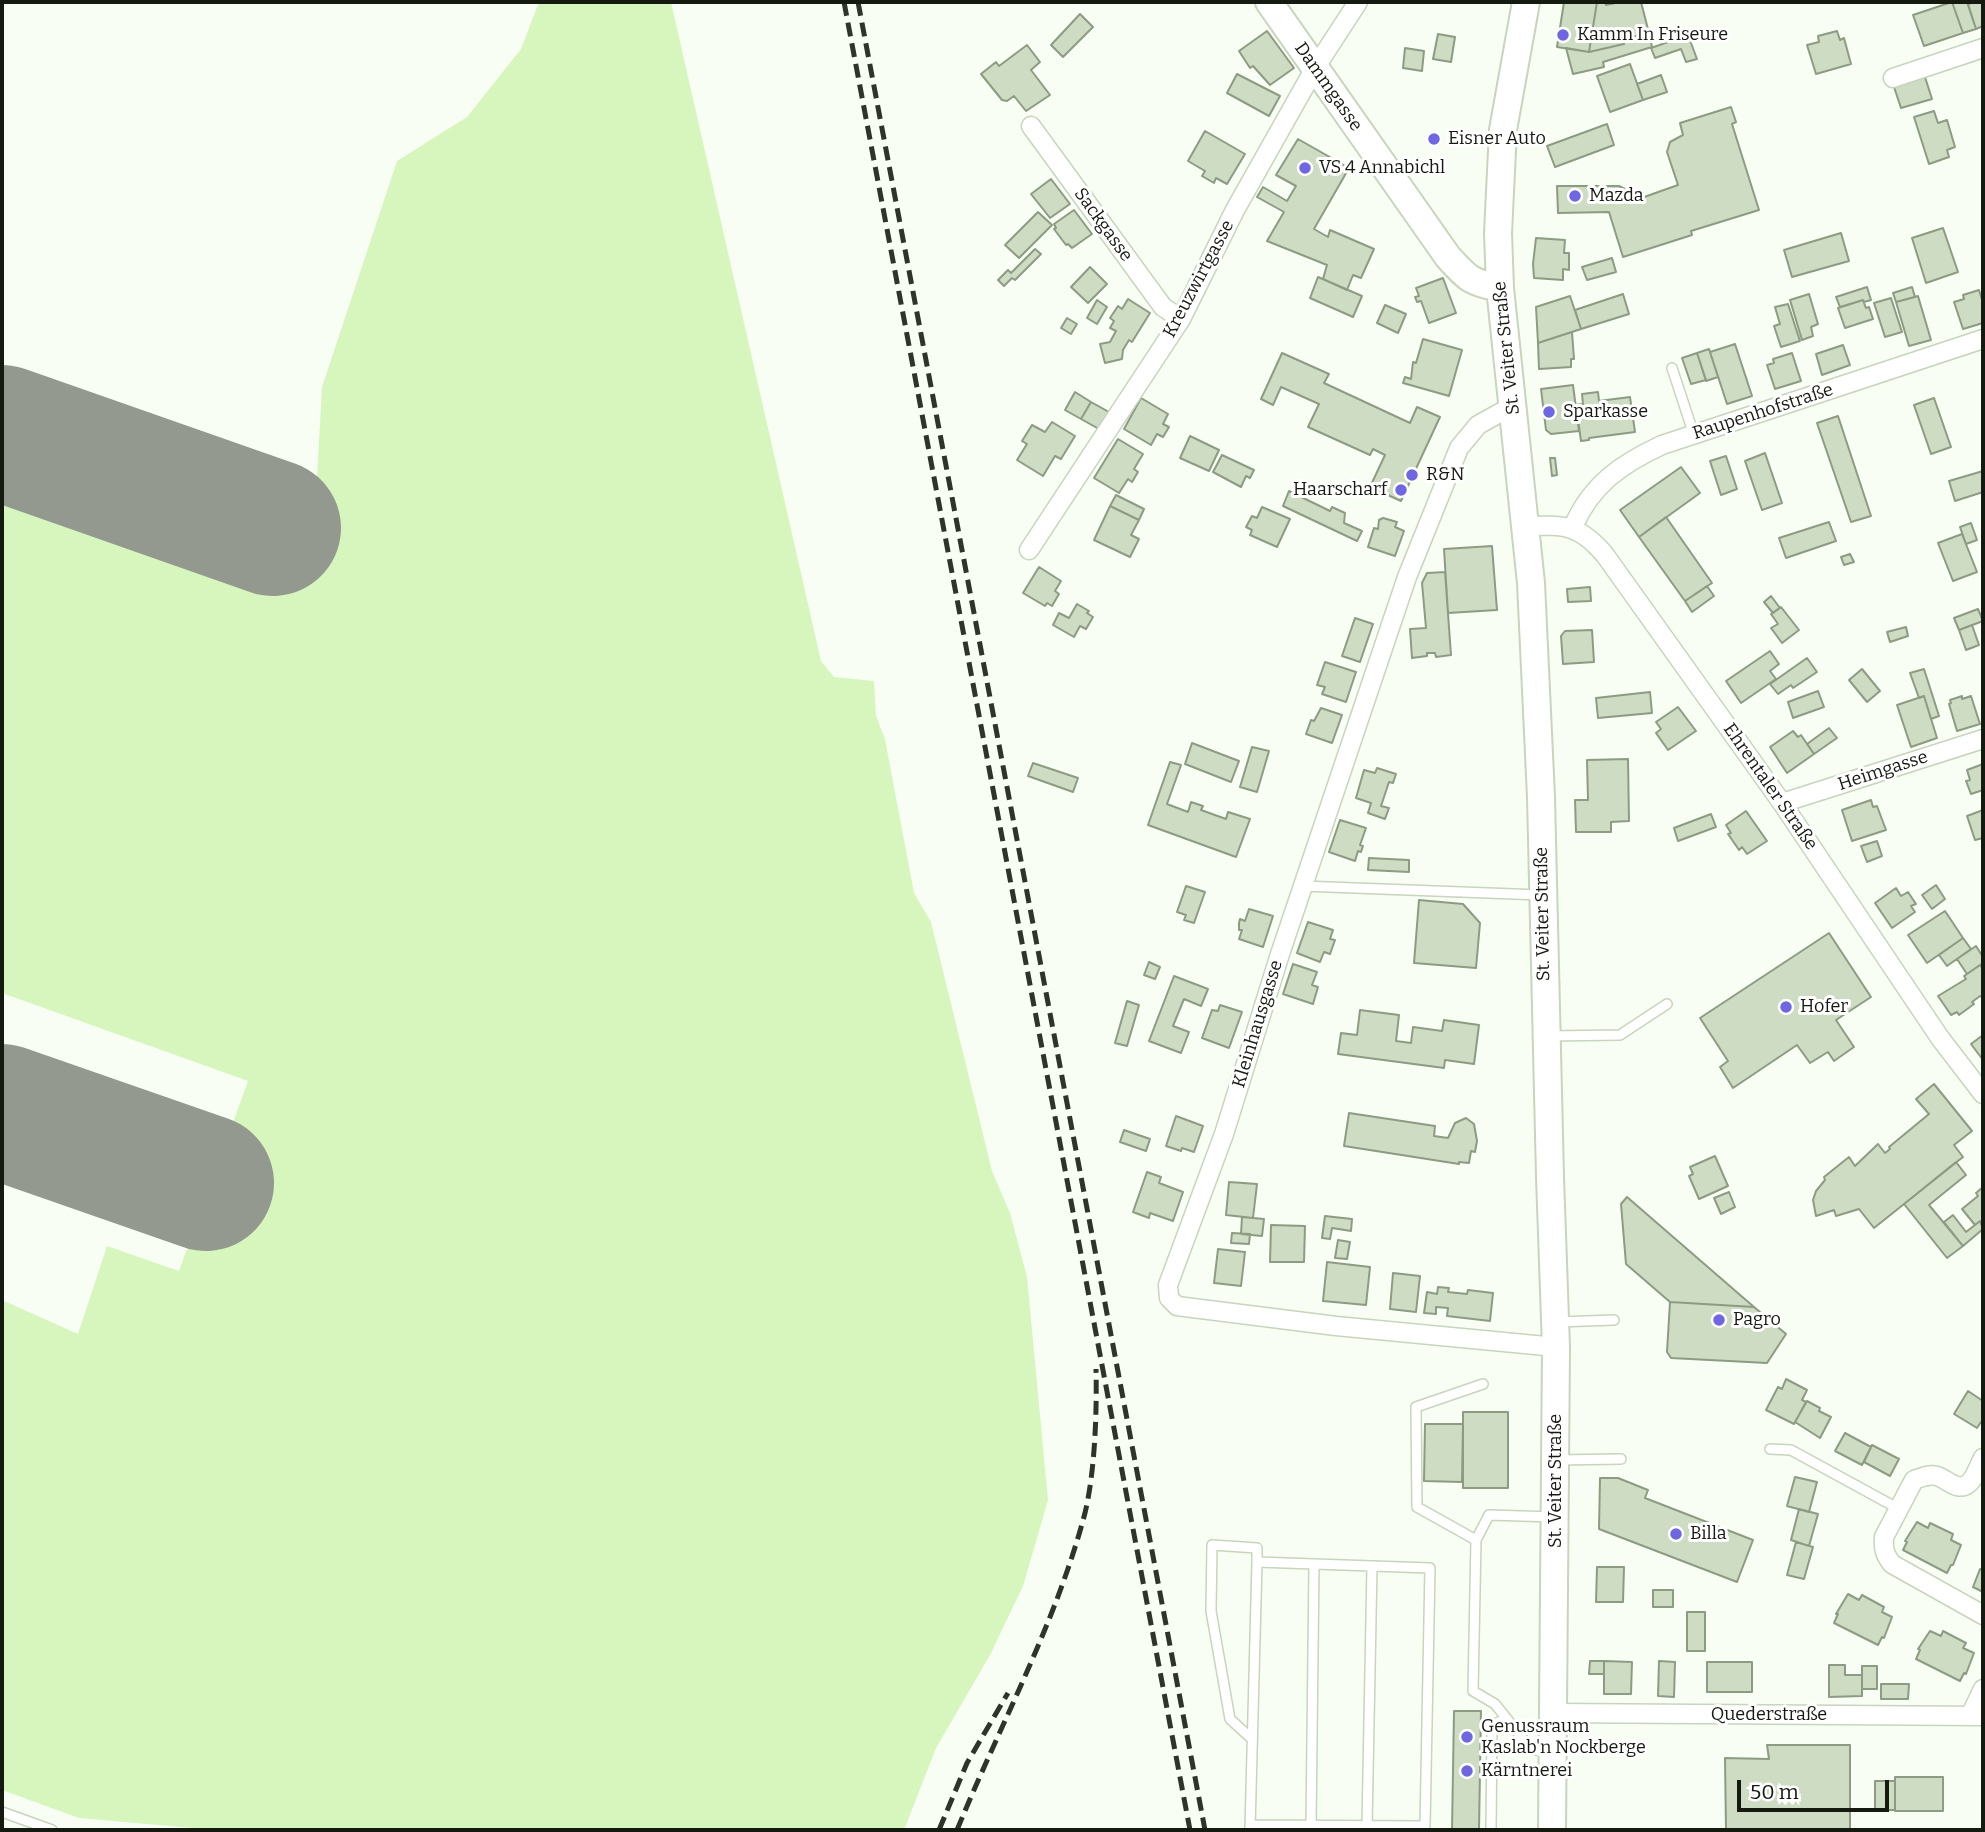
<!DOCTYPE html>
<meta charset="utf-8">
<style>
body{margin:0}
#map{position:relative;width:1985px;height:1832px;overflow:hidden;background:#f8fef4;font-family:Bitter,serif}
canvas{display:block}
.frame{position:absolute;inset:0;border:4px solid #151a11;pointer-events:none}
.scale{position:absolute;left:1737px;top:1780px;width:152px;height:32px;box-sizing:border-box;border:4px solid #151a11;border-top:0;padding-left:9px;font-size:21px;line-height:24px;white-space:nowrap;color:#151a11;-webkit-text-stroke:5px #fff;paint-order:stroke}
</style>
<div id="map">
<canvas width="1985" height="1832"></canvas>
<div class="frame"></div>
<div class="scale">50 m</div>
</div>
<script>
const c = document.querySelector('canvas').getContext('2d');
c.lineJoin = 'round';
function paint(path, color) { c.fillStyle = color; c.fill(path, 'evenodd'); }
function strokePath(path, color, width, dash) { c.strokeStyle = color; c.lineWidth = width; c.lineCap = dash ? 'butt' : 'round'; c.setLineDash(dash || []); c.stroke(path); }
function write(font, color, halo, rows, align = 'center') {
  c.font = font + ' Bitter,serif'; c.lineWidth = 6; c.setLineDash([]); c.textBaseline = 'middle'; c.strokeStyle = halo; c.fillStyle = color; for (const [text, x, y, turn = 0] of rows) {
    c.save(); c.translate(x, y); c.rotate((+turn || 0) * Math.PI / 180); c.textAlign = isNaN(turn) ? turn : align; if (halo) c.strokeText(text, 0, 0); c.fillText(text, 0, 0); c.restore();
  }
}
paint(new Path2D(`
 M539,2H671L821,661L834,677L874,681L876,716L885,739L914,893L931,922L992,1171L1010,1213L1027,1277L1048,1500L1023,1586L990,1655L936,1748L904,1830H215L79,1818L2,1790V1300L78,1334L107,1246L179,1271L248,1081L2,993V494L280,590L317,477L322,387L397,161L467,117L521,49Z`), '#d7f6be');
strokePath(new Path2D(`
 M2,433L273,528
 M2,1112L206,1183`), '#949990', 136);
const building = new Path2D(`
 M1564,2H1597L1589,52L1557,47Z
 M1597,2H1605L1606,5L1620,2H1641L1649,33L1623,39L1624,44L1589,52Z
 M1952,2H1967L1976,29L1963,33Z
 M1952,2L1963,33L1924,46L1913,15Z
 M1975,2H1983V26L1976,29L1968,4Z
 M1080,14L1093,27L1063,57L1051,45Z
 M1267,31L1294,68L1270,85L1253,66L1250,68L1239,51Z
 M1837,31L1840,40L1844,38L1851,64L1816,74L1807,45L1819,42L1818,36Z
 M1649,33L1652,47L1603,62L1604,67L1573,74L1566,48L1589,52L1624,44L1623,39Z
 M1438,34L1455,37L1451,62L1433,59Z
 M1688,35L1697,59L1686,62L1681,49L1655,58L1651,48Z
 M1027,45L1040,62L1031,70L1050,95L1026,111L1014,96L1007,101L1002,100L981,74L996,62L999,66Z
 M1405,48L1424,51L1422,71L1403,68Z
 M1630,64L1643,100L1610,112L1597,76Z
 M1237,74L1280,96L1269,116L1227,93Z
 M1661,75L1667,92L1643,100L1637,84Z
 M1925,77L1932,99L1901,108L1894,87Z
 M1731,107L1736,122L1732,124L1759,210L1691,231L1692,235L1623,257L1609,212L1558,213L1557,186H1619L1625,189L1633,201L1678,185L1667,152L1670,142L1683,135L1680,123Z
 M1934,111L1938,123L1947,120L1955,147L1947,150L1949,157L1929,164L1914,117Z
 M1607,124L1614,145L1555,167L1547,146Z
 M1205,131L1245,154L1227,184L1216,178L1214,183L1202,176L1205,171L1188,161Z
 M1298,139L1349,168L1314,229L1328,237L1330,230L1374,249L1361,278L1353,275L1347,290L1323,279L1327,265L1267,241L1284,212L1257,197L1263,187L1287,201L1296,186L1276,175Z
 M1051,179L1070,204L1050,218L1031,194Z
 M1074,210L1092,234L1072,248L1068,244L1066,245L1054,229L1056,228L1054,224Z
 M1038,212L1052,225L1019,258L1005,245Z
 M1943,228L1958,272L1926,283L1912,238Z
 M1841,233L1849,261L1792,277L1784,250Z
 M1536,238L1565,240L1564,253H1569V270L1563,269V280L1534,278L1533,264Z
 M1035,249L1041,254L1015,280L1012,278L1004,286L998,280L1008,270L1011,273Z
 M1612,258L1616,272L1587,280L1582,267Z
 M1090,267L1107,284L1088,303L1071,287Z
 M1318,277L1362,296L1353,317L1310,298Z
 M1443,278L1456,313L1429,323L1421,301L1417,302L1415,297L1419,296L1416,288Z
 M1867,287L1871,300L1864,302L1863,300L1840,307L1836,297Z
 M1912,287L1915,297L1896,302L1893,293Z
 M1979,290L1983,303V323L1963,329L1954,302L1964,299L1963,295Z
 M1623,294L1629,314L1581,329L1575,310Z
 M1809,294L1818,324L1811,327L1813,336L1802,340L1790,300Z
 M1570,296L1581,329L1538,343L1536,307Z
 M1918,296L1931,340L1909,346L1896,302Z
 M1891,298L1902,332L1885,337L1874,303Z
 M1128,299L1150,313L1132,342L1129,340L1123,350L1122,359L1105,363L1100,344L1110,342L1116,331L1110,328L1114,321L1110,318L1118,306L1122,309Z
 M1097,300L1107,307L1097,324L1087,318Z
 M1863,300L1866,308L1869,307L1873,319L1845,328L1838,308Z
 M1788,304L1800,341L1781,347L1774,326L1780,324L1775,307Z
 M1385,305L1406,314L1398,333L1377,323Z
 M1067,318L1077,324L1071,334L1061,328Z
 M1572,332L1574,359H1571V367L1539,369L1538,343Z
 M1423,339L1462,350L1449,396L1403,383L1405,377L1411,379L1413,362L1416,363Z
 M1735,344L1752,396L1727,404L1710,352Z
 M1843,345L1850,365L1822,375L1816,354Z
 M1709,349L1718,377L1706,381L1697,353Z
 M1282,353L1329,374L1324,383L1410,423L1417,407L1440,417L1401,501L1370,487L1385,455L1373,449L1370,455L1308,427L1319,404L1281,387L1273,405L1261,399Z
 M1697,353L1706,380L1691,384L1682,358Z
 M1792,353L1801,381L1775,389L1767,365L1774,363L1773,359Z
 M1573,385L1579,431L1551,434L1546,430L1541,389Z
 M1075,392L1091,402L1081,419L1065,410Z
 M1598,392L1599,401L1630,397L1635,432L1589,438V440L1581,441L1576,405L1583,404L1582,394Z
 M1141,398L1168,414L1163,424L1169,427L1163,437L1157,434L1151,445L1124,429Z
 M1934,398L1951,447L1931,454L1914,405Z
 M1091,402L1109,412L1099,429L1081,419Z
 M1838,416L1871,516L1851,522L1817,423Z
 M1052,422L1075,436L1061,459L1055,456L1043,476L1017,460L1027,444L1022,441L1032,425L1045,432Z
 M1190,436L1219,450L1209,471L1180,458Z
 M1118,439L1143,454L1134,469L1138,472L1132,482L1128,479L1119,493L1094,478Z
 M1765,453L1782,503L1762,510L1745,461Z
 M1222,455L1254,470L1250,478L1246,476L1241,487L1213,472Z
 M1726,456L1737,489L1721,495L1710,461Z
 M1550,458H1555L1557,475L1552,476Z
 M1681,467L1700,493L1639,537L1620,510Z
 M1983,471V492L1955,501L1949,481Z
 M1289,491L1330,511L1332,507L1345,513L1344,523L1362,531L1357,541L1283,506Z
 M1116,495L1144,509L1139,520L1110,506Z
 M1110,506L1139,520L1131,535L1139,539L1130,557L1094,540Z
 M1262,507L1290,519L1277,547L1250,535L1252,530L1246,527L1252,516L1257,518Z
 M1666,517L1712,583L1685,601L1639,537Z
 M1383,518L1397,522L1395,527L1404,531L1395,556L1368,547L1374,528L1378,529L1379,520Z
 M1829,522L1836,541L1786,558L1779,538Z
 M1971,523L1977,540L1966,544L1960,527Z
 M1962,534L1977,572L1953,581L1938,543Z
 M1492,546L1497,610L1448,613L1444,549Z
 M1850,554L1854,562L1844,565L1841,557Z
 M1039,567L1061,581L1055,591L1059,594L1052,606L1047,603L1045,606L1023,593Z
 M1445,572L1451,655L1436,657L1435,653H1427V656L1412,658L1410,629L1426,628L1422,583L1427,573Z
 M1707,586L1714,596L1692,612L1685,601Z
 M1590,587L1591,601L1568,602L1567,589Z
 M1771,596L1780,608L1773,613L1764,602Z
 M1077,604L1089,611L1087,613L1093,617L1086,629L1080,626L1074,637L1053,625L1059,613L1069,618Z
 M1781,607L1799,630L1782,643L1771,628L1778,624L1771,614Z
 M1978,609L1983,621L1959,630L1954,618Z
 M1355,618L1373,624L1360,662L1342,656Z
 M1972,625L1979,645L1966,650L1959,630Z
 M1906,627L1908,636L1890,642L1887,632Z
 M1592,630L1594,662L1563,664L1561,636L1565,631Z
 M1770,651L1779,664L1770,671L1776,679L1741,703L1726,681Z
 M1807,658L1817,672L1793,688L1791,685L1778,694L1770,684Z
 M1325,662L1356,672L1346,702L1322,694L1325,687L1317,685Z
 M1862,669L1880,691L1867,702L1849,680Z
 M1924,669L1939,716L1931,719L1924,696L1919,698L1910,673Z
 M1818,691L1824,707L1793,718L1788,702Z
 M1650,692L1652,713L1598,718L1596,698Z
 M1924,696L1937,738L1911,747L1897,705Z
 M1962,696V699L1971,696L1980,724L1957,731L1949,704L1951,703L1950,700Z
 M1678,707L1696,731L1668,750L1656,733L1661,729L1656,722Z
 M1321,708L1342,715L1332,743L1306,734L1311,720L1314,721Z
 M1829,728L1837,738L1814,754L1807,744Z
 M1793,731L1798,737L1801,735L1814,754L1787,773L1770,747Z
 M1192,743L1239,761L1231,782L1185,764Z
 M1252,747L1269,751L1257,792L1240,787Z
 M1628,759L1629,821L1611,822V832H1576L1575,800H1588L1587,760Z
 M1170,762L1181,765L1167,804L1188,812L1191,802L1203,806L1201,810L1226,819L1228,812L1250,819L1236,857L1148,825Z
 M1033,763L1078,778L1073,792L1028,776Z
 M1983,764V790L1971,794L1966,781L1970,780L1967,770Z
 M1377,768L1396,774L1393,783L1389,782L1381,806L1389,808L1385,819L1368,813L1371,803L1356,798L1364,770L1375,773Z
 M1871,800L1873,807L1877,806L1886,830L1852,841L1842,810Z
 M1983,810V838L1975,840L1967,816Z
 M1746,811L1767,841L1747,854L1742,847L1739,850L1728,834L1731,833L1726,825Z
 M1711,814L1716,827L1678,841L1674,828Z
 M1340,820L1366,828L1360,845L1363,846L1361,852L1358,851L1355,861L1329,852Z
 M1877,841L1882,856L1867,862L1861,846Z
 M1369,858L1409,860V872L1368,870Z
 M1936,885L1945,899L1932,909L1922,895Z
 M1186,886L1205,892L1194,923L1184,920L1186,915L1177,912Z
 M1896,888L1901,896L1908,892L1916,904L1911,906L1915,912L1892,928L1875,903Z
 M1419,900L1463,904L1480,923L1476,968L1414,963Z
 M1249,909L1273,916L1263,947L1239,939L1242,930H1239V923L1240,919L1245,921Z
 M1945,911L1963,938L1927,963L1908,935Z
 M1308,922L1333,930L1330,939L1335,940L1330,954L1324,952L1320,962L1297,953Z
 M1829,933L1871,997L1836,1020L1854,1047L1834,1061L1828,1052L1810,1063L1797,1045L1733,1088L1720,1067L1728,1061L1700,1018Z
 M1963,938L1971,949L1947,966L1939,955Z
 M1976,946L1983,957V963L1967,974L1957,959Z
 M1149,962L1160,967L1155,979L1144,975Z
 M1293,964L1317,972L1312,985L1318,987L1313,1004L1283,994Z
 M1980,965L1983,969V998L1980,996L1972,1002L1974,1004L1959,1015L1957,1012L1951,1015L1938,996L1966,979L1964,976Z
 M1174,976L1208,989L1201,1006L1184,999L1173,1026L1189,1032L1181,1053L1149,1041Z
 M1127,1001L1139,1005L1127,1046L1115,1043Z
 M1220,1005L1242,1012L1229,1048L1202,1038L1212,1010L1218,1011Z
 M1360,1010L1399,1015L1396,1041L1411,1043L1413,1027L1442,1031L1444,1020L1479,1025L1474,1064L1445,1060L1444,1068L1338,1054L1341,1033L1357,1035Z
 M1983,1035V1060L1971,1044Z
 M1934,1084L1972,1131L1954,1145L1963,1157L1874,1228L1859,1209L1836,1216L1834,1210L1816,1216L1813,1200L1816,1191L1825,1180L1824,1177L1849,1157L1855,1166L1878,1144L1885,1153L1890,1149L1889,1147L1929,1114L1916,1099Z
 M1349,1113L1435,1126L1434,1136L1448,1138L1455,1123L1466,1118L1474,1124L1477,1141L1475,1152L1471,1151L1469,1163L1459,1162V1164L1344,1146Z
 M1176,1116L1203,1126L1194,1152L1182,1148L1181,1151L1166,1146Z
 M1124,1130L1150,1139L1146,1151L1120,1142Z
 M1715,1156L1728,1186L1699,1199L1689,1176L1693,1174L1690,1167Z
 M1956,1162L1966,1175L1929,1205L1963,1246L1947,1258L1904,1204Z
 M1147,1172L1161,1177L1159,1183L1183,1192L1173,1221L1150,1213L1149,1218L1133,1212Z
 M1229,1182L1257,1184L1253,1218L1226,1215Z
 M1983,1187V1225L1980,1221L1975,1225L1962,1209L1978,1196L1976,1193Z
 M1729,1192L1735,1207L1721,1214L1714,1198Z
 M1627,1197L1754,1307L1670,1302L1626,1264L1621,1204Z
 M1953,1215L1966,1232L1980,1221L1983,1229L1963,1246L1944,1222Z
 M1325,1216L1352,1219L1351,1231L1332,1228L1330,1239L1322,1238Z
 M1242,1217L1264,1219L1262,1236L1241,1234Z
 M1271,1225L1305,1226L1304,1262H1270Z
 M1232,1233L1250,1234L1249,1244L1231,1243Z
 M1338,1240L1350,1242L1347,1259L1335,1258Z
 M1218,1249L1245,1252L1241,1286L1214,1283Z
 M1327,1262L1370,1267L1366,1305L1323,1301Z
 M1393,1273L1420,1276L1416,1312L1390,1309Z
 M1438,1287L1449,1288L1448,1292L1467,1294L1468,1290L1493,1293L1490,1321L1447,1316L1448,1308L1436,1307V1314L1424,1313L1427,1292L1437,1294Z
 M1670,1302L1754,1307L1786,1334L1767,1363L1671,1358L1667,1352Z
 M1786,1379L1807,1390L1802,1400L1806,1402L1794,1424L1766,1410L1778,1387L1782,1389Z
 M1968,1391L1983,1401V1423L1981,1422L1977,1428L1954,1414Z
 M1807,1401L1820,1408L1819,1411L1831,1417L1820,1438L1795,1422Z
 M1463,1412H1508V1488H1463Z
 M1425,1424H1463L1462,1482L1424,1481Z
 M1845,1433L1871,1447L1862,1465L1835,1451Z
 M1872,1445L1899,1459L1890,1476L1864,1462Z
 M1795,1477L1817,1482L1809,1512L1787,1506Z
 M1600,1478H1618L1648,1490L1645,1498L1753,1540L1737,1582L1599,1529Z
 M1799,1509L1818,1514L1809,1546L1791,1540Z
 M1917,1522L1928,1528L1930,1523L1953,1534L1951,1540L1961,1545L1953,1565H1951L1947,1573L1903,1550L1907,1542L1905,1541Z
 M1796,1542L1813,1547L1804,1579L1787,1575Z
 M1597,1567H1624L1623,1602H1596Z
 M1983,1567V1592L1973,1587L1980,1569L1982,1570Z
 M1653,1590H1673V1607H1653Z
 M1848,1594L1859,1600L1862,1595L1884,1607L1882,1612L1892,1617L1884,1638L1882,1637L1878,1645L1834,1623L1838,1614H1836Z
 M1687,1612H1705V1651H1687Z
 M1930,1631L1941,1636L1943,1631L1966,1643L1963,1648L1974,1653L1966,1674L1964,1673L1960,1681L1916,1659L1920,1650L1918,1649Z
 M1590,1661H1604V1674H1589Z
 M1604,1661L1632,1662L1631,1694H1604Z
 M1659,1661L1675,1662L1674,1697L1658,1696Z
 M1707,1662H1752V1692H1707Z
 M1829,1665H1845V1675H1862V1696L1829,1697Z
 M1862,1666H1877V1689H1862Z
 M1881,1684H1909L1908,1699H1881Z
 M1454,1711H1481L1479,1830H1452Z
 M1767,1745H1850V1830H1726L1725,1758L1769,1759Z
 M1895,1777H1943V1811H1895Z
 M1875,1781H1895V1810H1875Z`);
paint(building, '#cedcc3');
strokePath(building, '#8d9b83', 2);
const lane = new Path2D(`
 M1672,368L1694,435
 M1302,886L1541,895
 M1548,1036L1620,1035L1667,1004
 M1557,1322L1614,1320
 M1483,1384L1416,1407L1417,1507L1476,1540L1473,1691L1495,1704L1531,1749L1548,1753
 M1770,1449L1791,1450L1899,1509
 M1557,1460L1621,1459
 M1476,1540L1489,1515L1554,1517
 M2,1812L52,1830
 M1250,1825L1425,1826L1430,1568L1257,1562
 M1311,1826L1314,1564
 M1367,1826L1372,1566
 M1250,1829L1257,1562V1548L1212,1545L1211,1611L1230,1719L1252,1739
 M1491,1830L1492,1725L1506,1719`);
const street = new Path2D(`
 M1893,78L1983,48
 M1031,126L1163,307L1181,319
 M1514,405L1478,425L1459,448L1407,577L1280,954L1224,1134L1168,1285L1169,1298L1177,1306L1336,1326L1556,1347
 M1526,526C1564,525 1579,524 1605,555L1782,803L1940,1038L1983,1094
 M1573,527C1591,485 1621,464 1662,445L1983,339
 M1029,550L1181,319L1235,210L1315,68L1358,2
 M1782,803L1983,739
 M1983,1458C1979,1465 1975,1478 1969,1483C1958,1493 1947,1479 1937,1476C1929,1474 1922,1477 1914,1480L1884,1537C1883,1549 1885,1555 1892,1564L1983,1615
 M1554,1713L1983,1716
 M1970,1716L1983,1689`);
const secondary = new Path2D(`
 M1269,2L1448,257C1468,279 1470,282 1500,288
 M1526,2L1503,130L1498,233L1500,288L1531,583L1541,797L1550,1177L1556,1347L1552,1830`);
strokePath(lane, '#c7d5bc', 12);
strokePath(street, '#c7d5bc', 21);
strokePath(secondary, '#c7d5bc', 30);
strokePath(lane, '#fff', 9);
strokePath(street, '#fff', 18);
strokePath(secondary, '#fff', 26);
strokePath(new Path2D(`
 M844,2L1190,1830
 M858,2L1205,1830
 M939,1830L967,1763L1008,1693
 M957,1830C1000,1725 1056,1623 1085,1513C1095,1471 1097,1412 1096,1369`), '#2f342b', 5, [14, 7]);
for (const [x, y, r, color] of [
 [1563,35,7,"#6e67e1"],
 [1434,139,7,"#6e67e1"],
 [1305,168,7,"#6e67e1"],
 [1575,196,7,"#6e67e1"],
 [1549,412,7,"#6e67e1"],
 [1412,475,7,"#6e67e1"],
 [1401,490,7,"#6e67e1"],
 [1786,1007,7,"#6e67e1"],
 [1719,1320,7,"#6e67e1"],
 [1676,1534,7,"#6e67e1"],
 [1467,1737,7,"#6e67e1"],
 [1467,1771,7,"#6e67e1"]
]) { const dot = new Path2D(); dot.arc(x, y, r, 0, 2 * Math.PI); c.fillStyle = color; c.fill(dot); strokePath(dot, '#fff', 2.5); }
write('18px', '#151a11', '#fff', [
 ["Kamm In Friseure",1577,35],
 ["Eisner Auto",1448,139],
 ["VS 4 Annabichl",1319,168],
 ["Mazda",1589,196],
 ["Sparkasse",1563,412],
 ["R&N",1426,475],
 ["Haarscharf",1387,490,"right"],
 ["Hofer",1800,1007],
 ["Pagro",1733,1320],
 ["Billa",1690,1534],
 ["Genussraum",1481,1727],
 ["Kaslab'n Nockberge",1481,1748],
 ["Kärntnerei",1481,1771]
], 'left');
write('18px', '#151a11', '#fff', [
 ["Dammgasse",1328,87,55],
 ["Sackgasse",1103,225,54],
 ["Kreuzwirtgasse",1199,279,-62],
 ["St. Veiter Straße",1507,348,-96],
 ["Raupenhofstraße",1763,412,-18],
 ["Heimgasse",1883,771,-18],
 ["Ehrentaler Straße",1770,787,55],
 ["St. Veiter Straße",1543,914,-91],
 ["Kleinhausgasse",1258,1024,-73],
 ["St. Veiter Straße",1556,1481,-90],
 ["Quederstraße",1769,1715]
]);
</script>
